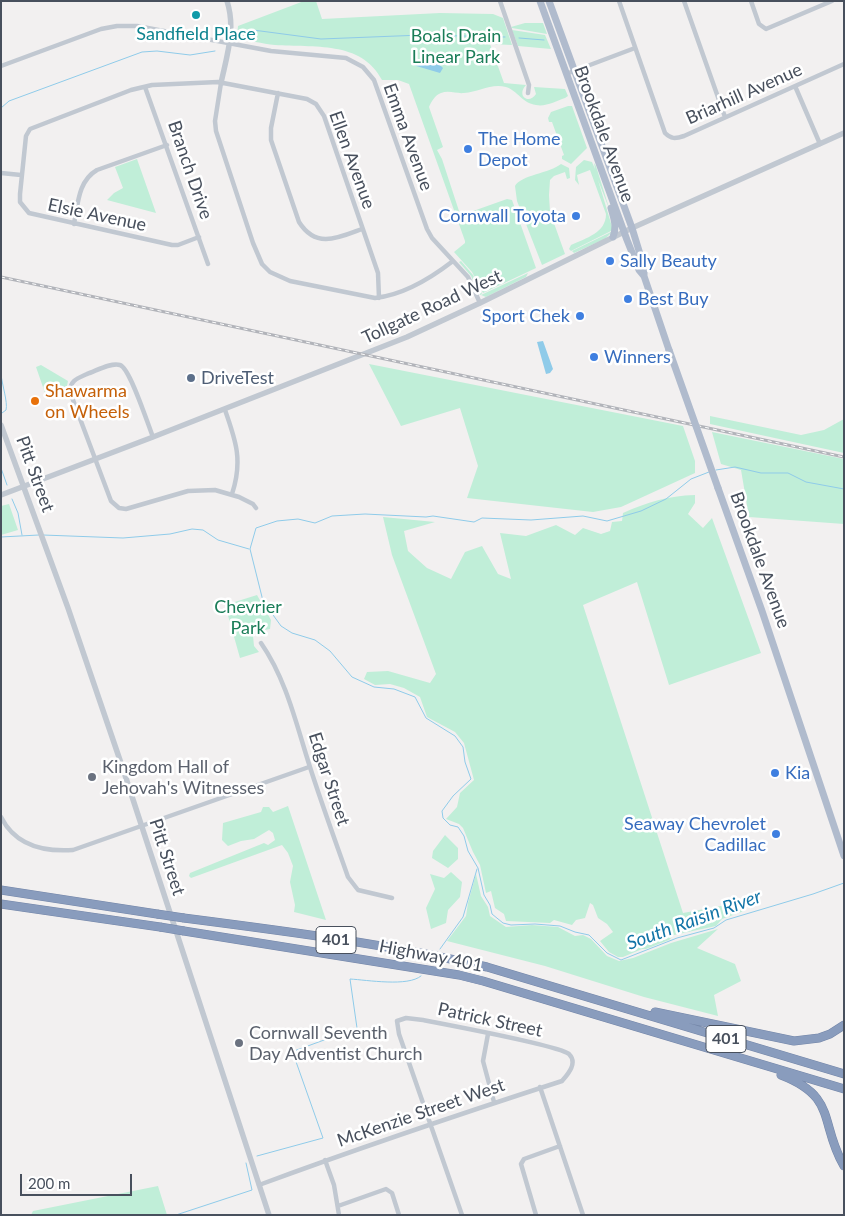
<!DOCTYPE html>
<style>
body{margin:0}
#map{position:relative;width:845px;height:1216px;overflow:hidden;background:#f2f0f0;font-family:Lato,sans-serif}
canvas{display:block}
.frame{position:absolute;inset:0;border:2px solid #48505d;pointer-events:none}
.scale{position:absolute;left:20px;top:1174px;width:112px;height:22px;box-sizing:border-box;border:2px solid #48505d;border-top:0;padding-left:6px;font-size:15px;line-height:18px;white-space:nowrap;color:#48505d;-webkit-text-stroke:4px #fff;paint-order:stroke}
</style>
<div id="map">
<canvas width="845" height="1216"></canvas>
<div class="frame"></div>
<div class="scale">200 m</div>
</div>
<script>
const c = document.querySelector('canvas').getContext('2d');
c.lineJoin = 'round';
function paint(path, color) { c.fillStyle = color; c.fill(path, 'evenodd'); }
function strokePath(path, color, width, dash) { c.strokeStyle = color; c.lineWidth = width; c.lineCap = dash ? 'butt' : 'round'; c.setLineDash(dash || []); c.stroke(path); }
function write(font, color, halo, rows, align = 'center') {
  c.font = font + ' Lato,sans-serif'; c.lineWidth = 5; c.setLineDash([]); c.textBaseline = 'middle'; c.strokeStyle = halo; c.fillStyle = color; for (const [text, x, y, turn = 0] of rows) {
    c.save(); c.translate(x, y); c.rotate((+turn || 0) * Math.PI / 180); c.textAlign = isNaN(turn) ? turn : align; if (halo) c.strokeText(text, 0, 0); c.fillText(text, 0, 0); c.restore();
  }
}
paint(new Path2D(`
 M304,1H316L322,19L440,13L493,14L503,18L512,45L490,44L504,83L526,85C516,96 529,105 536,94L534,87L565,89L568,96L565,98C556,101 546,107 536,105C522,103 518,91 506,87C491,83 479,92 464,93C457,94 449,90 441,93C435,95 431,102 429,107L443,147L437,150L442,159L459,211L462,215L507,199L512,200L536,268L483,293L472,272L454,252L465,243V241L409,84L398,80H382C361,40 313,48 275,45C262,44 249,40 237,38L238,26Z
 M525,23H543L547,34L512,28L511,27Z
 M512,30L545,35L551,49L518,46Z
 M568,106H572L587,148L571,164L562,159V156L564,155L552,122H549L548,118L551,112Z
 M137,159L156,213L107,200L114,193L123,188L115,167Z
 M584,160L592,162L595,169L594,163L596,166L610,211L598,180L613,230L571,251L569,249L571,245C586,238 606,233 606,214L590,170L577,175L579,185L575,180L576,167Z
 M561,164L569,168L570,178L567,179L565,172L554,176L550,180L549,195L550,212L565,254L542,265L517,201L515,186C521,175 550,173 561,164Z
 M613,231L605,239L574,253L572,251Z
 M461,261L473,275L482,294L480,295L471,276L459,262Z
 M528,273L526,277L486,297L481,295Z
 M369,364L683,426L695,461V473L621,507L593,512L467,498L478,466L460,408L401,426Z
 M41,365L68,381L67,386L45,393L36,367Z
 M710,416L801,435L824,430L844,419V453L710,424Z
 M712,432L844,459V524L749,517L741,470L721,464Z
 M695,495V503L688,514L703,528L712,518L761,653L669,685L637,582L583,605L683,913L731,904L744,911L722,919L716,926L674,935L669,940L646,949H642L623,957H618L609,952L600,941L613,932L607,924L598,918L593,905L590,903L585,918L576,920L572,925L554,920L550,923L506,921L504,914L495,908L491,891L486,893L480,865L473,852L463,828L459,824L446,819L457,807L460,793L474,780L464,743L455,732L427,717L420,697L404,688L390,684L375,685L364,679L367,672L388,671L430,683L436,674L392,555L383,517L435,522L404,531L408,551L427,568L451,579L465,552L482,546L498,574L511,579L500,533L526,536L556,525L575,535L583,528L601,534L610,531L612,522L622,521L623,513C648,502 667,496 695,495Z
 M9,504L18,530L1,535V506Z
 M257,595L271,620L270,629L260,631L253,636L254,646L259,652L240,658L225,605Z
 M288,806L326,920L294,912L295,905L290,882L293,866L288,853L282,845L191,878L189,876L190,873L264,843L268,845L275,840L273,833L269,830L254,839L241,841L228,846L222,840L223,823L261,812L263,807H269L273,812Z
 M445,835L458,848V859L448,868L432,858L433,851Z
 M451,872L462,882L460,897L448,910L446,923L431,929L426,908L435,889L430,874L444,878Z
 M476,874L481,896L488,907L490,916L506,927L532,925L558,927L575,936L583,935L591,939L607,956L619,961L633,958L671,943L718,929L697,948L735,964L741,981L714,995L718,1016L644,997L545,966L447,941L466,916L468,903Z
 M158,1186L167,1215H31L33,1211Z`), '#c0eed8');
paint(new Path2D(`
 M416,59L438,63L443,68L440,73L413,65L412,61Z
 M543,341L553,369L550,373L546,374L537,342Z`), '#8fcbe9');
strokePath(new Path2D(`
 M241,34L253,30L321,39L422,35L505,37
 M519,38L544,40
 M1,108L9,101L142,52L157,51L190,55L215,51
 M1,374C2,385 8,402 6,410L2,413
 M1,468L7,485
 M716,470L735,467L761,473H788L806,482L844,489
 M709,472L691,479L666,499L641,511L607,521L583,516L531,520L482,518L474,522L433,516L426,517L365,514L332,516L315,523L298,519L277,521L256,528L250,549L263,601L281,626L292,633L315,640L330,651L352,677L374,687L394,689L415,697L426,718L455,736L463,747L465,762L471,779L453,796L442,811L443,818L450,825L458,827L464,836L468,851L478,868L484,895L490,905L492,914L503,923L511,925L535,924L560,926L575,932L589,935L607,953L621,960L677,938L714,928L726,920L813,894L844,883
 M12,499L18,513L22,535
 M43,535L123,538L170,534L192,529L203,530L218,540L249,549
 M1,537L39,535
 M440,949L463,917L477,869
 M257,1156L323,1138L294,1056V1051L357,1028L350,979C367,980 408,987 421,976
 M176,1215L252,1190L246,1163`), '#8fcbe9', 1);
const motorway = new Path2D(`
 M1,890L157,914
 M1,904L160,927
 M184,918C285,931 387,944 487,967L844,1074
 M184,931L459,975L483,981L844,1089
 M655,1012L794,1041L819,1038L830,1034L844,1025
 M781,1075C838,1097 819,1123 844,1166`);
strokePath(motorway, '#7486a8', 9);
strokePath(new Path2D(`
 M500,1L529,85L528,93
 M619,1L665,133C671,139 675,139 684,136L844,64
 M684,1L725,117
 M751,1L759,24L766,29L832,1
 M1,66L101,29L117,26H137L271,51L346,58L363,67L374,80L427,229L432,238L468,277L480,303
 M566,74L635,48
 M221,83L215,121L216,131L253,243L262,264L270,272L290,281L375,298C404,295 431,278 453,261
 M795,86L820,144
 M145,87L208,264
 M278,93L271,128V140L299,222C316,249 338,238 362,229
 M1,173L21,175
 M74,224C78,204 78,181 97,170L167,145
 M199,237L178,245H172L29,213L20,202V194L26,136L30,129L131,90L152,85L218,82L307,99L316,104L324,116L378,273L379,298
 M225,410C236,441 243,461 232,494
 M153,437C148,425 130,368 120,365C111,362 96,371 87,374C78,378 70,380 70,392L111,501L119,508L126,509L188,491L215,490L239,497L253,504L256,508
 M261,643C286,679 296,723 309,764C321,802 335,840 348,877L358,890L392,898
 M1,817C15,845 44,852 73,850L309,767
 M488,1034L483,1061L494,1102
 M540,1087L583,1215
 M325,1160L334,1185L339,1215
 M259,1185C359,1148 460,1114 562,1081C568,1074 578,1063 569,1054C560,1046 444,1024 423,1020L406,1018L397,1021L399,1034L462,1215
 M338,1206L386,1189L392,1193L399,1215
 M536,1215L521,1164L524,1159L560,1146`), '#c1c8d1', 4.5);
strokePath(new Path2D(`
 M221,83C227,55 236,29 227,1
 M1,425L68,608L123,769L269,1215
 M1,495L153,437L407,337L480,303L632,228L844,133`), '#c1c8d1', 5.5);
strokePath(new Path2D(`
 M540,1L627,240L639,270L644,276L669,350
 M549,1L632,228L644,267V276
 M611,208C614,218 617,227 613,237
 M718,488L762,611L844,856`), '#b0bbcd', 7);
strokePath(motorway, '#899cbd', 8);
const rail = new Path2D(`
 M1,277L844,457`);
strokePath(rail, '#b2b4ba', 3);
strokePath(rail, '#fff', 1, [4]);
const motorwayBridge = new Path2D(`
 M157,914L184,918
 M160,927L184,931`);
strokePath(motorwayBridge, '#7486a8', 9, []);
strokePath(new Path2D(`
 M669,350L718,488`), '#b0bbcd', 7);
strokePath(motorwayBridge, '#899cbd', 8);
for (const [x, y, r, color] of [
 [196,15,5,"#0f9aa8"],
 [468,149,5,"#3f7fe0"],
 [576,216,5,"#3f7fe0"],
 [610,261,5,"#3f7fe0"],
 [628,299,5,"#3f7fe0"],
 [580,316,5,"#3f7fe0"],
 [594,357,5,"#3f7fe0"],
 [191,378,5,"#5c6f8a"],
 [35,401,5,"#e8710a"],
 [775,773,5,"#3f7fe0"],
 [92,777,5,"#6b7280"],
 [776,834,5,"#3f7fe0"],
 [239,1043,5,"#6b7280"]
]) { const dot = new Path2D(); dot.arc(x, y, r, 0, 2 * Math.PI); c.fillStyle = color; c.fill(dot); strokePath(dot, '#fff', 2); }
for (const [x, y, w] of [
 [336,940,40],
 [726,1039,40]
]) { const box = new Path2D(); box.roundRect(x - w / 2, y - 13.5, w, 27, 4); c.fillStyle = '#fff'; c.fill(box); strokePath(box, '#48505d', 1); }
write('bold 16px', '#48505d', null, [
 ["401",336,940],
 ["401",726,1039]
]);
write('18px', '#0d838f', '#fff', [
 ["Sandfield Place",196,34]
]);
write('18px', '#1a7d58', '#fff', [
 ["Boals Drain",456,36],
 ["Linear Park",456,57],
 ["Chevrier",248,607],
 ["Park",248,628]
]);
write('18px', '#48505d', '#fff', [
 ["Briarhill Avenue",744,94,-24],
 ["Brookdale Avenue",604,134,70],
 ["Emma Avenue",408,137,70],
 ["Ellen Avenue",352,160,70],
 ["Branch Drive",190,170,71],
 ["Elsie Avenue",97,215,12],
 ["Tollgate Road West",432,307,-25],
 ["Pitt Street",35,474,70],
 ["Brookdale Avenue",760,560,70],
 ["Edgar Street",329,779,72],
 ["Pitt Street",167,857,72],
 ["Highway 401",431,956,11],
 ["Patrick Street",490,1020,12],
 ["McKenzie Street West",421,1113,-19]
]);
write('18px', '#366cbe', '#fff', [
 ["The Home",478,139],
 ["Depot",478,160],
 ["Cornwall Toyota",566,216,"right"],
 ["Sally Beauty",620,261],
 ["Best Buy",638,299],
 ["Sport Chek",570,316,"right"],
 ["Winners",604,357],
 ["Kia",785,773],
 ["Seaway Chevrolet",766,824,"right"],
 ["Cadillac",766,845,"right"]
], 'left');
write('18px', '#4e5e75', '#fff', [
 ["DriveTest",201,378]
], 'left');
write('18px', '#c56008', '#fff', [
 ["Shawarma",45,391],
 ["on Wheels",45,412]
], 'left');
write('18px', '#5b616d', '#fff', [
 ["Kingdom Hall of",102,767],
 ["Jehovah's Witnesses",102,788],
 ["Cornwall Seventh",249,1033],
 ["Day Adventist Church",249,1054]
], 'left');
write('italic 19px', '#1174a7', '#fff', [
 ["South Raisin River",694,920,-20]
]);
</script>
